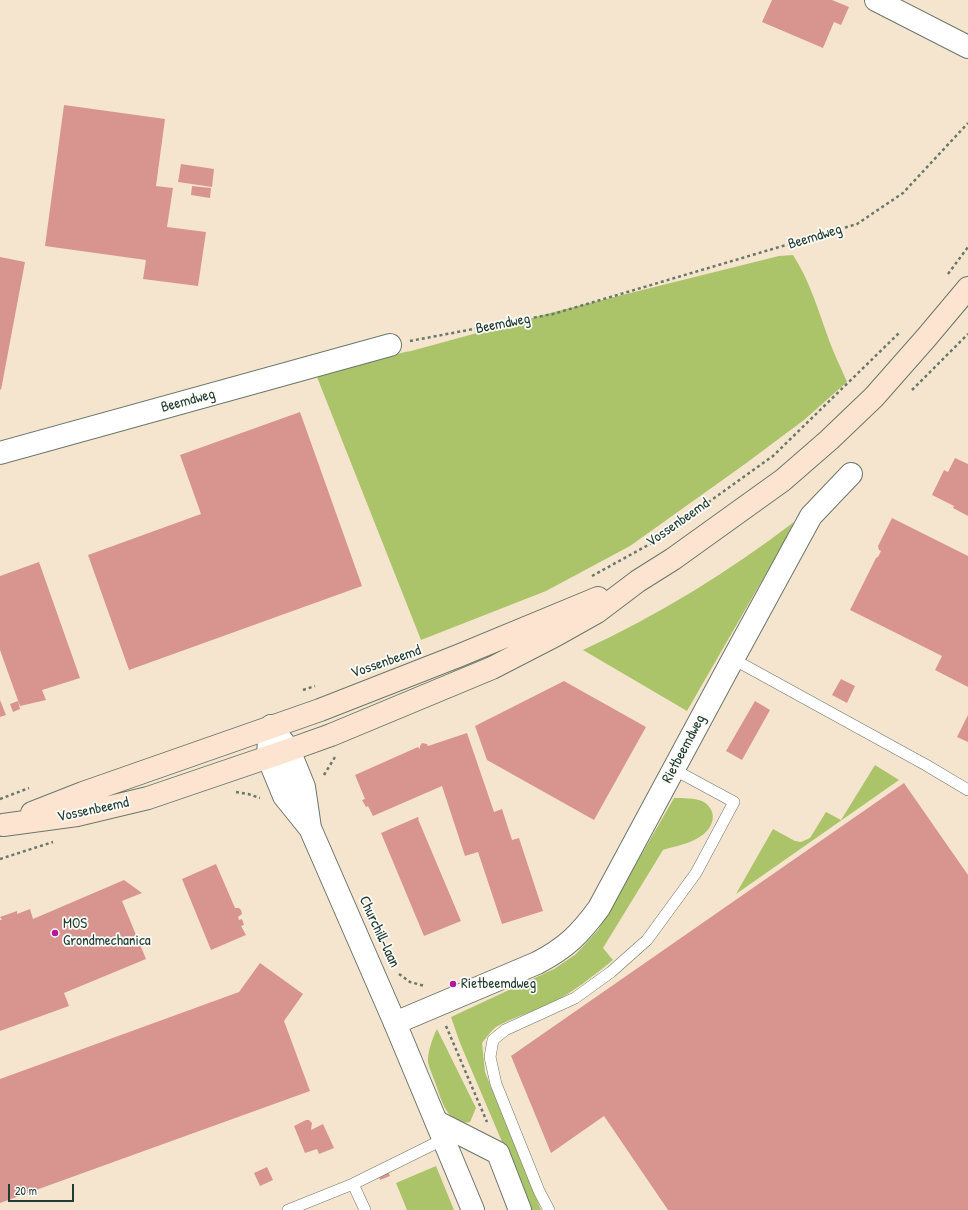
<!DOCTYPE html>
<style>
body{margin:0}
#map{position:relative;width:968px;height:1210px;overflow:hidden;background:#f6e5ce;font-family:"Patrick Hand",sans-serif}
canvas{display:block}
.scale{position:absolute;left:8px;top:1184px;width:66px;height:18px;box-sizing:border-box;border:2px solid #1f3d34;border-top:0;padding-left:5px;font-size:12px;line-height:14px;white-space:nowrap;color:#1f3d34;-webkit-text-stroke:3px #fdfcf7;paint-order:stroke}
</style>
<div id="map">
<canvas width="968" height="1210"></canvas>
<div class="scale">20 m</div>
</div>
<script>
const c = document.querySelector('canvas').getContext('2d');
c.lineJoin = 'round';
function paint(path, color) { c.fillStyle = color; c.fill(path, 'evenodd'); }
function strokePath(path, color, width, dash) { c.strokeStyle = color; c.lineWidth = width; c.lineCap = dash ? 'butt' : 'round'; c.setLineDash(dash || []); c.stroke(path); }
function write(font, color, halo, rows, align = 'center') {
  c.font = font + ' "Patrick Hand",sans-serif'; c.lineWidth = 3.5; c.setLineDash([]); c.textBaseline = 'middle'; c.strokeStyle = halo; c.fillStyle = color; for (const [text, x, y, turn = 0] of rows) {
    c.save(); c.translate(x, y); c.rotate((+turn || 0) * Math.PI / 180); c.textAlign = isNaN(turn) ? turn : align; if (halo) c.strokeText(text, 0, 0); c.fillText(text, 0, 0); c.restore();
  }
}
paint(new Path2D(`
 M793,255C810,281 818,310 829,340C834,354 841,368 847,382L804,420L745,464L630,546L546,591L421,640L317,377L405,352L411,351L554,312L779,256Z
 M794,522L787,537L687,711L583,650C659,615 728,572 794,522Z
 M875,765L899,780L736,894L773,829L795,841L801,842L810,838L826,812L841,820Z
 M674,798C683,798 694,798 702,801C719,810 714,828 701,836C690,844 675,846 663,850L603,948L613,960C593,976 574,992 550,1004C533,1012 513,1017 496,1027C491,1031 486,1038 482,1043L485,1072L541,1210H531L460,1043L451,1017L554,969L576,954L598,930Z
 M437,1029L476,1108L470,1122C447,1127 441,1098 435,1082C433,1076 429,1068 428,1062C427,1054 433,1036 437,1029Z
 M436,1166L454,1210H407L396,1183Z`), '#abc46a');
paint(new Path2D(`
 M772,0H832L849,7L841,25L834,22L823,48L762,22Z
 M64,105L165,119L156,186L173,188L167,227L206,232L198,286L143,279L146,260L45,246Z
 M181,164L214,169L212,187L178,182Z
 M192,186L211,188L210,198L191,195Z
 M0,257L25,262L1,390L0,389Z
 M300,412L362,586L129,670L88,555L201,514L180,455Z
 M955,458L968,464V516L953,508L954,506L932,495L944,470L948,472Z
 M892,518L968,556V687L935,670L942,656L850,610L876,558L878,557L881,551L879,550L878,546Z
 M39,562L80,678L42,690L46,700L20,706L0,650V576Z
 M841,679L855,686L847,703L832,695Z
 M564,681L646,727L594,820L487,760L475,726Z
 M0,700L6,715L0,717Z
 M18,701L20,709L13,712L10,704Z
 M755,701L770,710L742,760L726,751Z
 M968,715V742L957,737Z
 M467,733L494,812L502,809L512,840L519,838L543,911L502,924L478,852L465,856L442,786L373,816L368,806L366,807L362,800L365,799L355,775L418,747L420,749V746L422,743L427,744L428,746Z
 M904,783L968,875V1210H668L604,1116L551,1153L511,1056Z
 M418,817L419,819H418L461,921L424,936L381,833Z
 M216,864L235,908H239L241,910L242,914L238,917L239,920L242,919L244,925L241,926L246,935L211,950L182,879Z
 M124,880L142,893L122,901L146,959L64,993L69,1006L0,1031V920H2L0,917L17,911V914L30,909L33,919Z
 M260,963L303,994L284,1021L310,1091L0,1203V1079L239,992Z
 M306,1120H309L312,1123L311,1130L323,1124L334,1148L319,1154L317,1149L305,1153L294,1126Z
 M267,1167L273,1180L260,1186L254,1173Z
 M387,1169L390,1176L380,1180L378,1173Z`), '#d89590');
const service = new Path2D(`
 M733,659L926,765L968,790
 M353,1184L444,1139
 M288,1210L353,1184L365,1210
 M549,1210L539,1191L496,1084L490,1057L493,1040L505,1030L575,998L611,972L647,940L696,873L734,802L673,769`);
const minor = new Path2D(`
 M876,0L968,47
 M0,453L390,345
 M395,1023L537,963C566,948 580,934 599,908L733,659L811,516L851,474
 M437,1122L498,1153L520,1210`);
const tertiary = new Path2D(`
 M271,726L289,750L304,787L310,828L395,1023L473,1210
 M269,739L268,757L284,796L309,827`);
const secondary = new Path2D(`
 M32,813L83,793L320,710L458,656L598,598
 M3,825L77,815L148,798L289,750L331,735L492,668L556,635L597,612L638,581L673,559L783,480L829,440L874,397L926,338L968,288`);
strokePath(service, '#6a786a', 12);
strokePath(minor, '#6a786a', 24);
strokePath(tertiary, '#6a786a', 24);
strokePath(secondary, '#6a786a', 24);
strokePath(new Path2D(`
 M948,274L968,247
 M410,341L553,314L857,224L903,193L968,123
 M912,390L968,334
 M592,576L650,544L773,456L899,333
 M303,690L315,686
 M324,775L335,757
 M236,792L248,794L260,798
 M0,799L29,788
 M0,859L53,842
 M399,974L410,982L425,986
 M446,1026L487,1122`), '#6a786a', 2.5, [3, 3]);
strokePath(service, '#fff', 11);
strokePath(minor, '#fff', 22);
strokePath(tertiary, '#fff', 22);
strokePath(secondary, '#fde4d0', 22);
for (const [x, y, r, color] of [
 [55,933,4,"#b5179e"],
 [453,984,4,"#b5179e"]
]) { const dot = new Path2D(); dot.arc(x, y, r, 0, 2 * Math.PI); c.fillStyle = color; c.fill(dot); strokePath(dot, '#fdfcf7', 1.5); }
write('15px', '#1f3d34', '#fdfcf7', [
 ["Beemdweg",815,237,-17],
 ["Beemdweg",503,324,-11],
 ["Beemdweg",188,401,-15],
 ["Vossenbeemd",678,523,-35],
 ["Vossenbeemd",386,662,-19],
 ["Rietbeemdweg",684,749,-62],
 ["Vossenbeemd",93,810,-12],
 ["Churchill-laan",379,932,65]
]);
write('15px', '#1f3d34', '#fdfcf7', [
 ["MOS",63,924],
 ["Grondmechanica",63,941],
 ["Rietbeemdweg",461,984]
], 'left');
</script>
